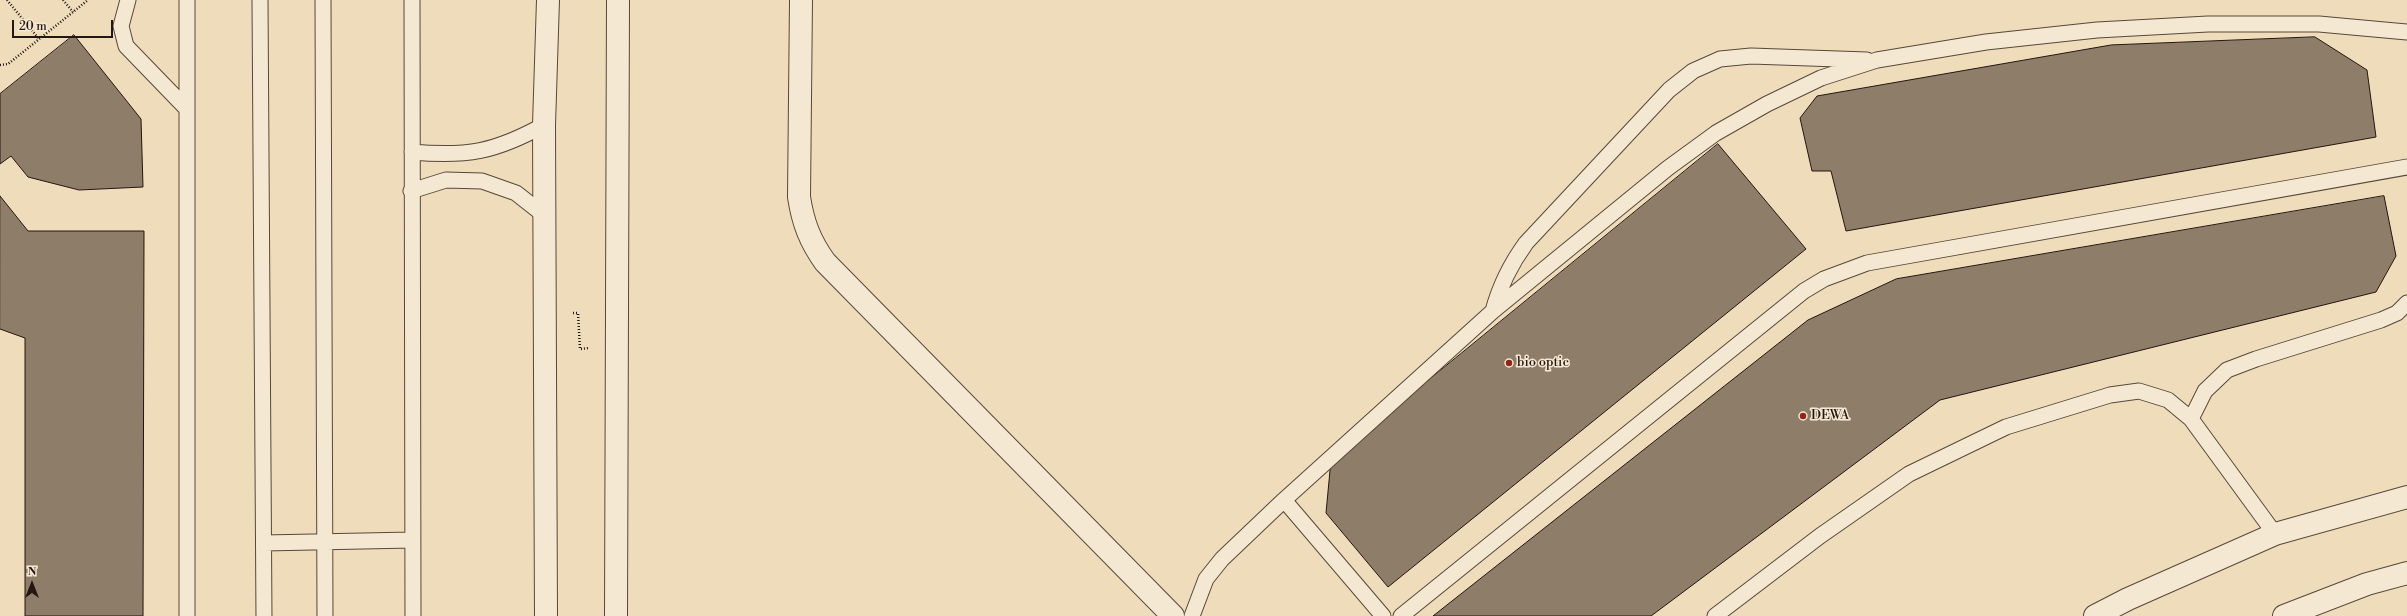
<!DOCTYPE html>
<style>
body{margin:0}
#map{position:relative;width:2407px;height:616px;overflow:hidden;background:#efdcba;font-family:"Libre Bodoni",serif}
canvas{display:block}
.north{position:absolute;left:12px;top:564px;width:40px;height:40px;-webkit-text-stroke:3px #f5e8d2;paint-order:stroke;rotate:0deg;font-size:11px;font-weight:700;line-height:16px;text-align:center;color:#241611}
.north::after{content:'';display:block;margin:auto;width:14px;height:18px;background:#241611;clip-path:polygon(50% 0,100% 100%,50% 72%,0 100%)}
.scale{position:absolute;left:12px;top:20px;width:101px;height:18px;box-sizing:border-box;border:2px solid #241611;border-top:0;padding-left:5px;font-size:12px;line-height:14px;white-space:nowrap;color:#241611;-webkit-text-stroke:3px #f5e8d2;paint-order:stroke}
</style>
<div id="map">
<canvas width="2407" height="616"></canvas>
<div class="north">N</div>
<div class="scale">20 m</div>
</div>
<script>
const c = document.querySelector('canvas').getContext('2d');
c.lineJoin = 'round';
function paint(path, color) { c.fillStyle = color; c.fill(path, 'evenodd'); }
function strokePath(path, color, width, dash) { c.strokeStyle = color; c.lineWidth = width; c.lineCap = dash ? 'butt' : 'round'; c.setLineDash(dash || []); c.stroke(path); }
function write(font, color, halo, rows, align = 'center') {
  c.font = font + ' "Libre Bodoni",serif'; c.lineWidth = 3; c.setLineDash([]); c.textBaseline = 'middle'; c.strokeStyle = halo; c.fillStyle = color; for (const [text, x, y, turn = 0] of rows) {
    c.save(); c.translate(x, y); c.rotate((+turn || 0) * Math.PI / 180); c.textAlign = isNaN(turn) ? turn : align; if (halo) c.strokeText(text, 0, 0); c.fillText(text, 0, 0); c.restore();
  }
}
const building = new Path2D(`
 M74,35L141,119L143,187L79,190L28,177L11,156L0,164V94Z
 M2315,37L2367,70L2376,137L1846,231L1831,171H1812L1800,118L1817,96L2111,45Z
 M1718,144L1806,249L1388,587L1326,513L1331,460Z
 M0,196L28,231H144L143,616H25V338L0,329Z
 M2384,196L2396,256L2376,292L1940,400L1651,616H1433L1808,320L1896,279Z`);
paint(building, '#8e7d69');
strokePath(building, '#241611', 1);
const service = new Path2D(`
 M128,0L121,26L126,46L186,108
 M260,0L264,616
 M323,0L325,616
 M412,0L413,616
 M412,152C467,157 495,152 544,125
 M411,191L446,180L482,181L516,193L544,215
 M1493,311C1500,285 1510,265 1526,243L1669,90L1693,71L1720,59L1751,56L1867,60
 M2191,419L2205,391L2227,370L2256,359L2381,320L2397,313L2407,303
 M1284,500L1383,616
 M264,543L412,540
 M187,616V0
 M1192,616L1206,579L1222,559L1284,500L1493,311L1668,168L1716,133L1767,104L1821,78L1877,60L1986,42L2097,30L2208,24H2319L2407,32
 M1401,616L1804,291L1824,279L1867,263L2407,167
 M1715,616L1820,536L1909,474L2006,427L2110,395L2139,391L2168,400L2191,419L2275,534`);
const minor = new Path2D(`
 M801,0L799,197C803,223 810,241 825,262L1173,616`);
const tertiary = new Path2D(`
 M546,616L544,125L548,0
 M616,616L618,0
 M2095,616L2128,599L2275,534L2407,497
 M2284,616L2367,584L2407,573`);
strokePath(service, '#57483b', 17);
strokePath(minor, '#57483b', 24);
strokePath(tertiary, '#57483b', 24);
strokePath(new Path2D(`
 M7,0L39,39
 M63,0L73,12
 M0,65L8,64L88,0
 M573,313H578L580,349L589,348`), '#241611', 2.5, [1, 2]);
strokePath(service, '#f5e8d2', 15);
strokePath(minor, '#f5e8d2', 22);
strokePath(tertiary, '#f5e8d2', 22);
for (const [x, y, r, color] of [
 [1509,363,4,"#8f2418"],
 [1803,416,4,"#8f2418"]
]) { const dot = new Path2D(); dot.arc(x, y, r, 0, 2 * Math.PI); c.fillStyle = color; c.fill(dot); strokePath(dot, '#f5e8d2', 1.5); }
write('13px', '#241611', '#f5e8d2', [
 ["bio optic",1517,363],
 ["DEWA",1811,416]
], 'left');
</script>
